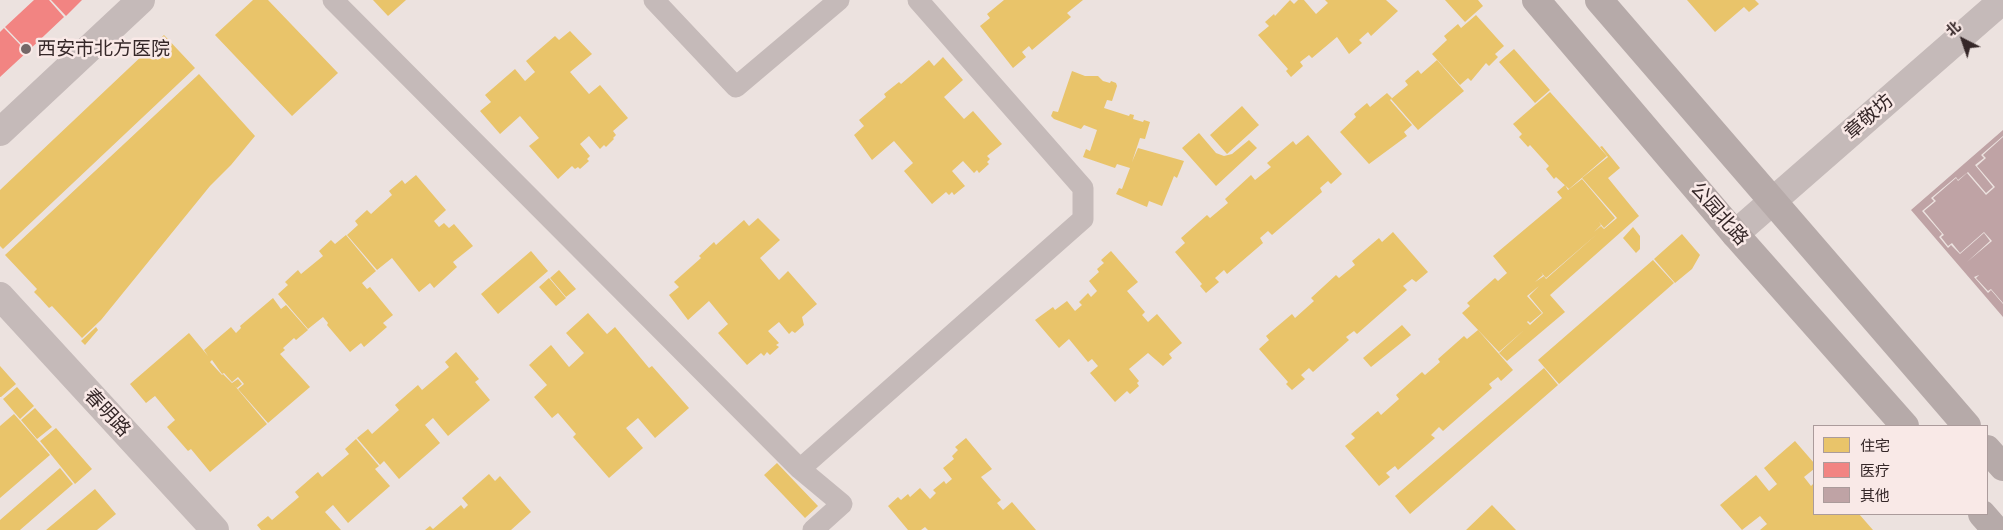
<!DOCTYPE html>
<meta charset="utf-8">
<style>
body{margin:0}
#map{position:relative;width:2003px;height:530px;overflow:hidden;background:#ece2df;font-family:Cabin,"Noto Sans SC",sans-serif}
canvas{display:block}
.legend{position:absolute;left:1813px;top:425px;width:175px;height:90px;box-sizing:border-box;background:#f9e9e7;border:1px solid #ab9b9b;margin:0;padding:6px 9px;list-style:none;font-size:15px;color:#352728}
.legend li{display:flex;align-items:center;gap:10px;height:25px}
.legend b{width:25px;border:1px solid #ab9b9b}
.north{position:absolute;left:1938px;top:15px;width:50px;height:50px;-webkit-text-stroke:4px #f9e9e7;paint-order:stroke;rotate:319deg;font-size:14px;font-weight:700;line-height:20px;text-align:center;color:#352728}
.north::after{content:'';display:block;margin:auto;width:18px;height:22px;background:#352728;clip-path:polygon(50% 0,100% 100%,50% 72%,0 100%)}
</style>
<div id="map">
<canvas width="2003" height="530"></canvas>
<ul class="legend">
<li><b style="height:14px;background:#e9c46a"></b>住宅</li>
<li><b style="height:14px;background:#f28482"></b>医疗</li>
<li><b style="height:14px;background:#bfa3a5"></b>其他</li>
</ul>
<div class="north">北</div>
</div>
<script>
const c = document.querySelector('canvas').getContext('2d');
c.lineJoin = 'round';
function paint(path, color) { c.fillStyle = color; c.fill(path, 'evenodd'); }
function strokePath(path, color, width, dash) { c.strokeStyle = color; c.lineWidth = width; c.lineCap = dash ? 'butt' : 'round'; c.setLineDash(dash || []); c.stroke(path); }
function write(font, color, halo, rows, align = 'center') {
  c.font = font + ' Cabin,"Noto Sans SC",sans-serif'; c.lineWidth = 5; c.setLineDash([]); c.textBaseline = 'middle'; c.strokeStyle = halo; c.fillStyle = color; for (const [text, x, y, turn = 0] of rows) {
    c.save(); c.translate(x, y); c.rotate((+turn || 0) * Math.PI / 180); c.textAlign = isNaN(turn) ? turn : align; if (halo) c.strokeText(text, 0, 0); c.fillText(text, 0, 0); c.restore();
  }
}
paint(new Path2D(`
 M253,0H268L338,73L292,116L215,35Z
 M373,0H406L388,16Z
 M1004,0H1083L1067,13L1071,17L1032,50L1029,46L1022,52L1026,57L1013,68L980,26L990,18L987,14Z
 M1290,0L1294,4L1298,0H1304L1316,14L1328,3L1325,0H1386L1398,11L1371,36L1368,32L1359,40L1362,43L1349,54L1337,37L1312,58L1309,55L1300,62L1303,66L1291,77L1286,71L1288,69L1258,35L1269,26L1265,22L1274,14L1275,16Z
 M1445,0H1478L1483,6L1465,22Z
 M1687,0H1755L1759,4L1749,12L1744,7L1715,32Z
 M1476,15L1504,46L1495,54L1498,57L1489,66L1486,63L1471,81L1468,78L1460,85L1432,54L1447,40L1444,36L1458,24L1461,28Z
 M570,31L592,54L570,72L589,94L600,85L628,118L613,131L616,135L613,138L614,139L606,147L604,145L600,149L589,136L580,144L590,156L587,159L589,161L580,169L578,167L575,169L572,166L558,179L529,146L539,138L520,116L500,134L480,111L491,102L485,95L515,69L525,81L535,72L526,61L555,36L559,40Z
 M164,35L195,68L3,249L0,246V190Z
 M1514,49L1550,90L1535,103L1499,62Z
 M943,57L963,80L944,97L964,119L973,111L1002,144L987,156L990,159L987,162L989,164L979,173L977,170L974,173L963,161L952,171L965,186L954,195L952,192L949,195L946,192L932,204L904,171L913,163L894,141L872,160L854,135L864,126L859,120L886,97L884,94L899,82L901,84L929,60L934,66Z
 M1437,60L1464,91L1418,130L1391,99L1408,85L1405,81L1418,70L1421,74Z
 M1072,71L1085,76H1098L1103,81L1110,83L1111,81L1116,83L1117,86L1112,101L1107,100L1104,108L1129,116L1130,114L1134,115L1133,119L1143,122L1144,120L1150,122L1145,139L1140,138L1132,162L1138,148L1184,161L1177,178L1174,176L1162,206L1149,201L1147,207L1116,194L1119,188L1122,189L1130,168L1117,164L1115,168L1083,157L1086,149L1090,151L1097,130L1084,125L1081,129L1054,119L1051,116L1053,111L1058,112Z
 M199,74L255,136L231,165L210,186L101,320L82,338L52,306L49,308L40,298L34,292L37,289L5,255Z
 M1550,92L1607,156L1569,189L1556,177L1554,179L1546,169L1549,166L1530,145L1528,147L1519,137L1522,134L1513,124Z
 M1387,93L1392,98L1390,100L1412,125L1404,132L1407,136L1369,164L1340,132L1356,117L1354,114L1367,103L1370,107Z
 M1242,106L1259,125L1227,154L1210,135Z
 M1199,133L1216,153L1224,156L1232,154L1249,140L1257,148L1216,186L1182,148Z
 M1308,135L1342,174L1331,184L1328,181L1320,188L1322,192L1272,235L1268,231L1260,238L1263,243L1227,274L1224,270L1215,278L1219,282L1206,293L1200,286L1202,284L1175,252L1185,243L1181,238L1207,215L1210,218L1228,203L1225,199L1251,175L1255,180L1271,167L1267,163L1293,141L1296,145Z
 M1602,146L1620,168L1608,178L1639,216L1550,295L1565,312L1507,361L1499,353L1524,330L1499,352L1462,313L1470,306L1467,303L1495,278L1498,281L1507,273L1493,256L1562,198L1557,192L1565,185L1568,190L1582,179L1615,218L1604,228L1599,222L1601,225L1594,232L1601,226L1604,229L1617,218L1582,178L1608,157L1600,147ZM1597,234L1546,279L1544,276L1535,282L1543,275L1541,272L1546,278ZM1539,286L1529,296L1543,313L1530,325L1527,322L1521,328L1528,321L1530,323L1542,313L1527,296Z
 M416,175L446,210L434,221L439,227L444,223L449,228L454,224L473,246L453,262L457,267L434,288L430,283L419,292L392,258L377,270L347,235L358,225L355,221L367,210L371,214L392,195L389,191L402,180L405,184Z
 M758,218L780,240L760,258L779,280L788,271L817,304L802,317L804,325L795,333L792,331L789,334L779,322L768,331L779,343L776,345L779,347L770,355L767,352L764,356L761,353L747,365L718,333L728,324L709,301L688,320L669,295L679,287L674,282L701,258L699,256L714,242L716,245L744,220L749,226Z
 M1633,227L1640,236V249L1636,253L1623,238Z
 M1393,232L1428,272L1416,282L1412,279L1403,286L1407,290L1357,334L1354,331L1346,337L1349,340L1313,372L1309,368L1301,375L1305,379L1292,390L1286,384L1288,382L1259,349L1269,340L1266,336L1292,314L1295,318L1314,301L1311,298L1336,275L1339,278L1355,265L1352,261L1379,238L1382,242Z
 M1682,234L1700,255L1692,269L1675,283L1654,259Z
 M346,235L376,271L362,283L367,289L370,287L393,315L383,323L387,327L364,347L361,343L350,352L327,325L328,323L323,317L308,329L278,294L288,285L285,282L298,270L301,274L323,256L319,251L331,240L335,244Z
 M531,251L548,271L498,314L481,294Z
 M1111,251L1138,282L1127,291L1145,312L1142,315L1148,322L1157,314L1182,343L1169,354L1172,358L1163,366L1148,353L1129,369L1139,381L1137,383L1139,386L1130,394L1127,391L1115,402L1090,373L1098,366L1092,359L1088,362L1069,339L1059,348L1035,320L1053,307L1055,310L1067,301L1075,311L1082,305L1079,302L1088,293L1091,297L1097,291L1089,281L1099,272L1097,269L1104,263L1101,260Z
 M1653,260L1674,283L1559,384L1538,360Z
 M559,270L576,289L566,297L550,278Z
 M549,278L566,298L556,306L539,287Z
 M273,298L281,309L286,305L308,330L296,340L294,338L283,348L285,350L280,354L310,387L268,423L238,389L244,384L238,377L232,382L224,373L222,374L212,360L210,362L222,375L223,374L232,383L238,379L242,384L237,388L235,386L267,424L210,472L191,449L188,451L167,427L175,420L155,396L146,403L130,384L189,333L208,356L204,350L231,327L236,333L241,328L240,326Z
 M588,313L607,334L615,327L649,368L652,366L689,408L655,438L638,418L626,428L643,448L609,478L573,437L576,434L558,413L552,418L534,397L547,385L529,365L551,345L569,367L584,353L566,333Z
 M1402,325L1411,335L1371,367L1363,358Z
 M96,327L98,330L85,345L81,341Z
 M1478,330L1513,370L1501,381L1498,377L1489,384L1492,388L1443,431L1439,427L1431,435L1435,438L1398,470L1395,466L1386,473L1390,477L1379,486L1345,446L1355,438L1351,434L1378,411L1381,415L1399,399L1396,395L1422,372L1425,375L1440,362L1438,359L1464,336L1467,339Z
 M456,352L479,379L475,382L490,400L448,436L433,418L425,425L440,443L399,479L384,461L380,465L357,438L368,429L372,434L399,410L395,405L418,385L422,390L449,367L445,362Z
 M0,366L16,384L1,397H0Z
 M1544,368L1558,385L1410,514L1395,496Z
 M17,387L34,406L20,419L3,399Z
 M35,408L52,427L37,439L21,420Z
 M14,414L50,455L0,498V426Z
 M56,428L92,469L75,484L40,441Z
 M966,438L992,469L981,477L1001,500L997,503L1003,510L1012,502L1036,530H928L925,527L921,530H908L888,506L898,497L901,500L908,494L910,497L920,488L930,499L936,493L933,490L944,481L946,484L952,479L943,468L954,459L952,456L958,450L955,447Z
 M356,439L379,466L375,469L390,486L348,523L333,505L325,512L341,530H261L257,525L268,516L272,520L299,497L295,492L318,472L322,477L349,454L345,449Z
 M1795,441L1814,463V469L1804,477L1811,486L1814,483V514H1859L1873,530H1760L1767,524L1760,516L1742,530L1720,505L1756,475L1769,491L1777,484L1764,468Z
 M777,463L818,506L805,518L764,475Z
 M60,468L73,484L20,530H0V520Z
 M489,474L495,481L500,476L531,512L511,530H425L430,526L433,529L461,505L464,509L468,505L462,498Z
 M95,489L116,514L97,530H46Z
 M1492,505L1516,530H1466Z`), '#e9c46a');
paint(new Path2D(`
 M34,0H49L64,17L28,51L5,27Z
 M51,0H82L66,16Z
 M4,28L27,52L0,77V32Z`), '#f28482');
paint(new Path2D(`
 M2003,130V136L1981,155L1984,158L1975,165L1993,187L1986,193L1968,172L1958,180L1956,177L1931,198L1934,201L1922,211L1942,234L1939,237L1948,248L1951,245L1960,254L1984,233L1990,241L1967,262L1992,241L1984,232L1960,253L1952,243L1948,246L1941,237L1944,235L1924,211L1936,201L1933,198L1956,178L1958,181L1967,173L1986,195L1995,187L1977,166L1986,158L1983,155L2003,137V303L1991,289L1988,291L1976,278L1979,275L1974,277L1988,293L1991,290L2003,304V317L1911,210Z`), '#bfa3a5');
strokePath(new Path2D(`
 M333,0L800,469L842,504L813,530
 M654,0L736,87L839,0
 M800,469L1083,219V188L918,0`), '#c5bab9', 21);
strokePath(new Path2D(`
 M0,132L141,0
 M1735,234L2003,0
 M0,296L215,530`), '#c5bab9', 28);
strokePath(new Path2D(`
 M1536,0L1735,234L1905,426
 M1599,0L1967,426
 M1987,449L2003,467
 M1982,514L1996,530`), '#b6aaa9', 28);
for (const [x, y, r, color] of [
 [26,49,6,"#756868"]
]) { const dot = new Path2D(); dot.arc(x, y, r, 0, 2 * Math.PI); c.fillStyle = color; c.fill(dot); strokePath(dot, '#f9e9e7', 2); }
write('19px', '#352728', '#f9e9e7', [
 ["西安市北方医院",37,49]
], 'left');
write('19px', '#352728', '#f9e9e7', [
 ["章敬坊",1869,117,-41],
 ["公园北路",1719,214,49],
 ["春明路",107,413,47]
]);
</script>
